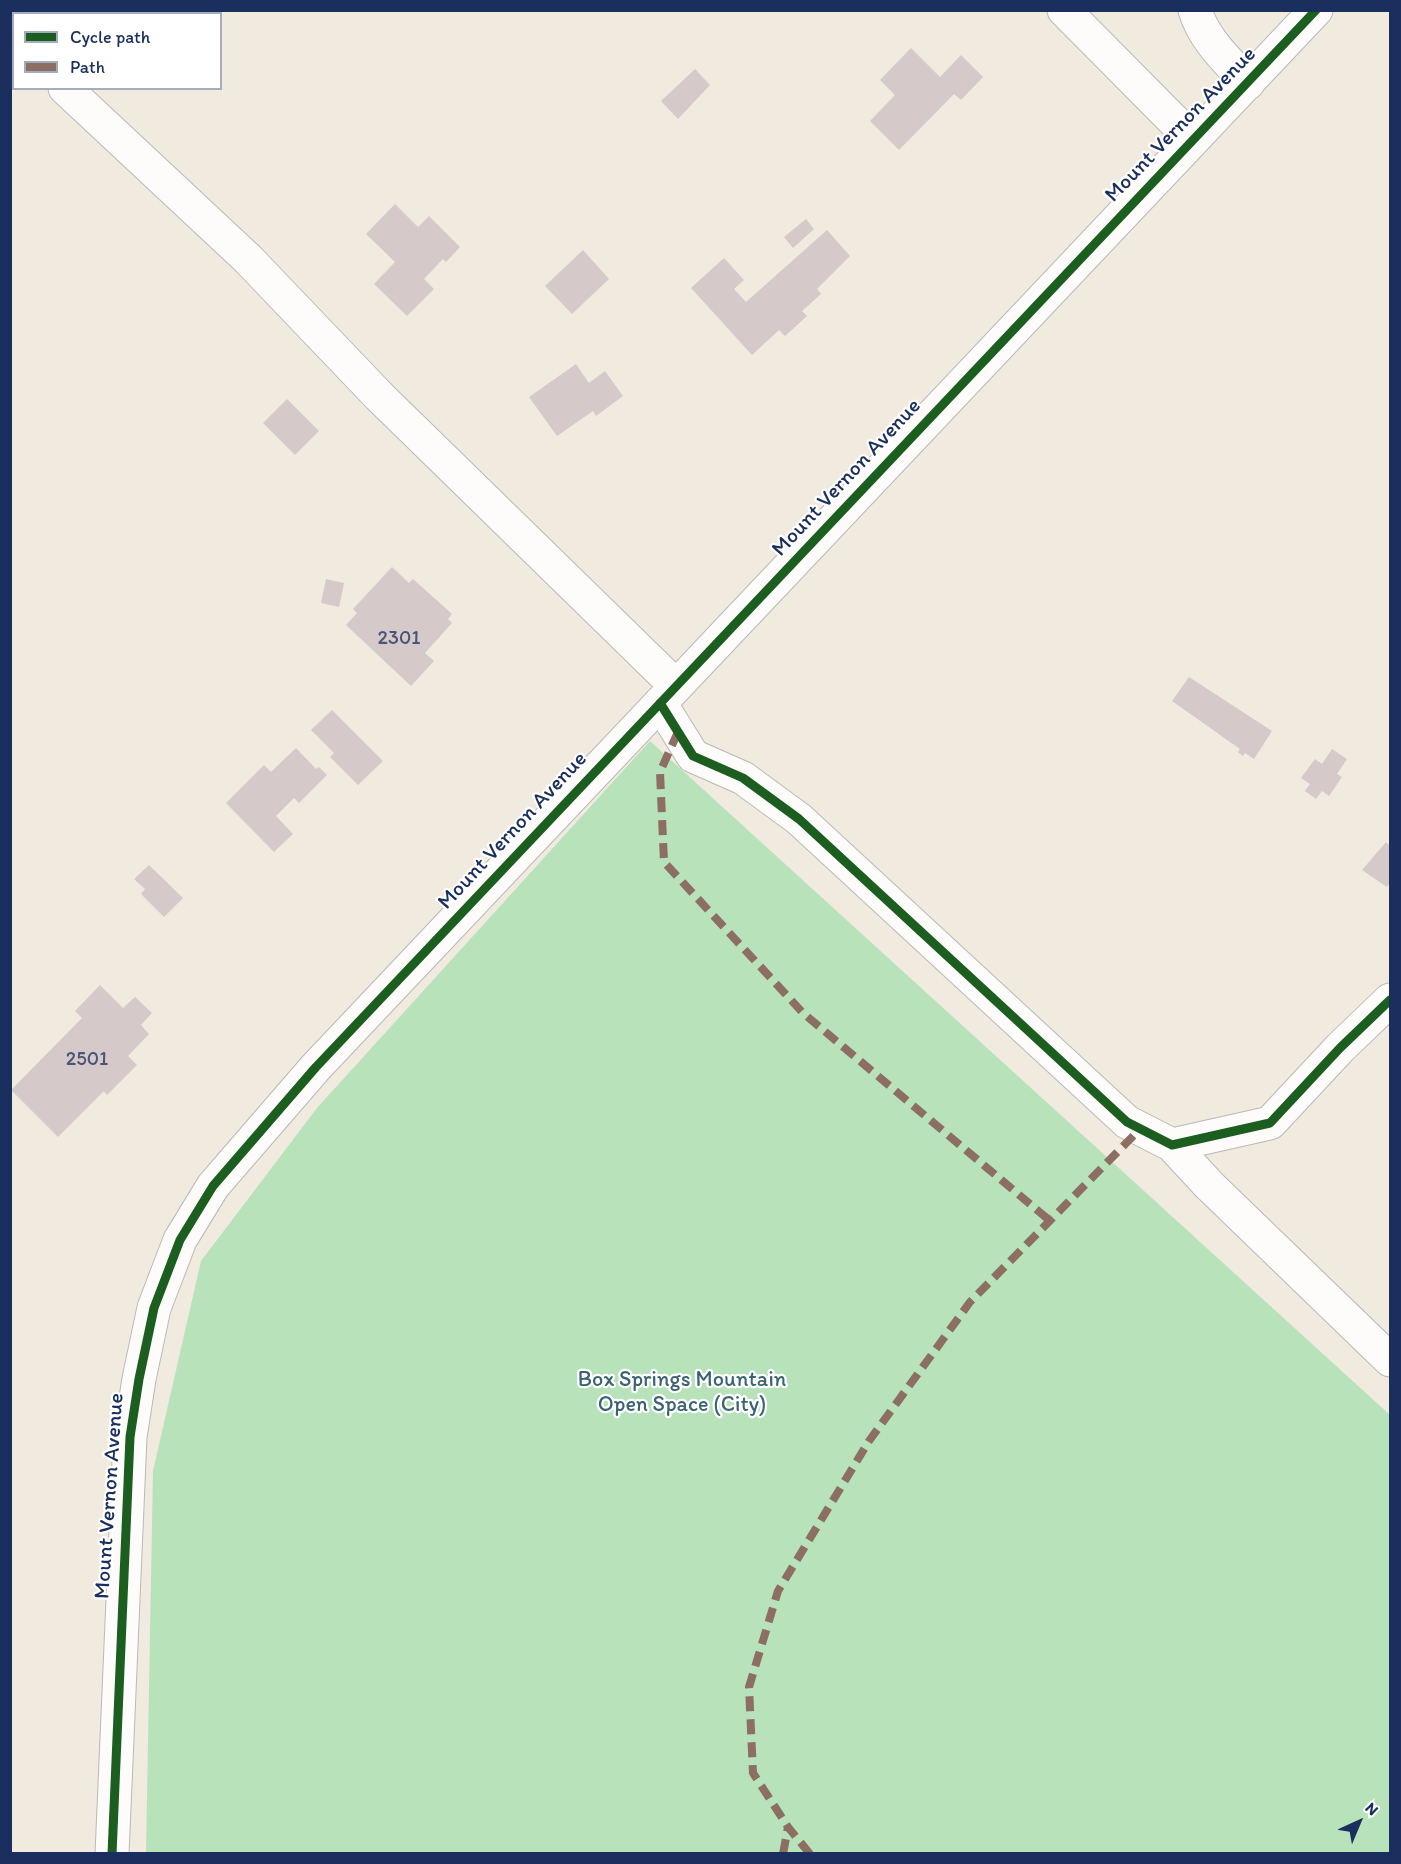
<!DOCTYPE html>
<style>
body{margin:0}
#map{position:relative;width:1401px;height:1864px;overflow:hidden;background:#f0eadf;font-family:Itim,sans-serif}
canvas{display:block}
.frame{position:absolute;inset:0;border:12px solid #1b2f5e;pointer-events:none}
.legend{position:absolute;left:12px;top:12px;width:210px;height:78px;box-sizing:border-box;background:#fff;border:2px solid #a4acbf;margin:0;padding:8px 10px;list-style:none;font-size:18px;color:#1b2f5e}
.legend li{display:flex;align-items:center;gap:12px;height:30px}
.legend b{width:30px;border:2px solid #a4acbf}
.north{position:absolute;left:1329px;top:1792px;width:60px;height:60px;-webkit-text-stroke:4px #fff;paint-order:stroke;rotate:44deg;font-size:16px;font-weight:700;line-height:24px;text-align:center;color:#1b2f5e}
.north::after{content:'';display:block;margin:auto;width:21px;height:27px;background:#1b2f5e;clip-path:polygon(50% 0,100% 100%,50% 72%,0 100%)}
</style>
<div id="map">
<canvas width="1401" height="1864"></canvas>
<div class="frame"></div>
<ul class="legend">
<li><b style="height:8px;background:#1b5e20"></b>Cycle path</li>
<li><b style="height:8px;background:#8d6e63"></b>Path</li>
</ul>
<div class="north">N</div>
</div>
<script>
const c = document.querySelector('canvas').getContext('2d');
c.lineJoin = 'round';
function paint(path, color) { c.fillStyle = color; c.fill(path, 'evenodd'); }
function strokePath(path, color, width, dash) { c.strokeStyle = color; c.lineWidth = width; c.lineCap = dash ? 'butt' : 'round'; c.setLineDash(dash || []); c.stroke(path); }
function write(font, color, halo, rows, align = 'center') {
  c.font = font + ' Itim,sans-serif'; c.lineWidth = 4.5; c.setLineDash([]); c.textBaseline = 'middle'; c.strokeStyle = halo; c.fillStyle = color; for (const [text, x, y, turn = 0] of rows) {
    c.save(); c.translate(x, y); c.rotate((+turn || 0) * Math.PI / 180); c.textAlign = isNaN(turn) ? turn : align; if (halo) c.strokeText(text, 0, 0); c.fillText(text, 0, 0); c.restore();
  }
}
paint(new Path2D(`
 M650,741L1390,1415V1853H146L153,1471L201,1261L317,1108Z`), '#b7e2ba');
paint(new Path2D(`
 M911,48L940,77L961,55L983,77L961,100L954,94L899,150L870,121L895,95L880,80Z
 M695,69L710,85L678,119L661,101Z
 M395,204L418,227L429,216L460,247L446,262L443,259L424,279L434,289L407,316L374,284L395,262L366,234Z
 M806,219L814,229L793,248L784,237Z
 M827,230L850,256L817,289L821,294L802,311L807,316L785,336L779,330L752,355L691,288L724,258L744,280L734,289L746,302Z
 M583,250L609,279L572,314L545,286Z
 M576,364L589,383L605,371L623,396L596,416L593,411L557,436L529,397Z
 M287,399L319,431L295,455L263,423Z
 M392,567L409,583L413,579L452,614L448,619L452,623L425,653L434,661L411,686L346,625L357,613L353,609Z
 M326,579L344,583L339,607L321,603Z
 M1189,677L1272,731L1254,759L1245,753L1243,756L1238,752L1240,749L1172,701Z
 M332,710L383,761L358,785L330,757L334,753L311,730Z
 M296,748L316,769L319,767L327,775L299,803L294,798L276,816L293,834L274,852L226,803L264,765L271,772Z
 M1332,749L1347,759L1337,774L1342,777L1329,796L1322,791L1316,799L1305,791L1310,784L1301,778L1315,759L1322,764Z
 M1386,842L1390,846V883L1387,887L1362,870Z
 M149,865L183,898L164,917L141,894L145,889L134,879Z
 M100,985L123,1008L135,997L152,1013L141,1025L149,1034L128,1056L137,1065L107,1095L104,1091L58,1137L11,1090L82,1018L75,1011Z`), '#d6c9ca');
const minor = new Path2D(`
 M1064,10L1193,140
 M1195,10C1204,40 1228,61 1248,83
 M10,37L14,40
 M65,88L248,259L379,396L676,686
 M660,703L693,756L743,778L799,819L1127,1122L1172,1145L1270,1123L1340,1048L1390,1000
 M1172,1145L1209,1185L1390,1360
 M112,1854L130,1437L139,1379L154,1308L180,1240L213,1186L316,1067L1316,10`);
strokePath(minor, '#bab9b7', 35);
strokePath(minor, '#fdfcfa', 33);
strokePath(new Path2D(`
 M678,732L660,772L664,862L803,1013L1049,1220
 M783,1854L788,1827
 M810,1854L788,1827L753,1773L749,1687L778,1591L869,1441L970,1302L1140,1129`), '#8d6e63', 8, [15, 8]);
strokePath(new Path2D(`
 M660,703L693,756L743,778L799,819L1127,1122L1172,1145L1270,1123L1340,1048L1390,1000
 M112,1854L130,1437L139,1379L154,1308L180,1240L213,1186L316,1067L1316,10`), '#1b5e20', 9);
write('20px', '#4a5679', null, [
 ["2301",399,639],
 ["2501",87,1060]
]);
write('22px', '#1b2f5e', '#fff', [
 ["Mount Vernon Avenue",1181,125,-46],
 ["Mount Vernon Avenue",847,478,-47],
 ["Mount Vernon Avenue",513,831,-47],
 ["Mount Vernon Avenue",110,1496,-86]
]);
write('22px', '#3c6371', '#fff', [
 ["Box Springs Mountain",682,1380],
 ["Open Space (City)",682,1405]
]);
</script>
